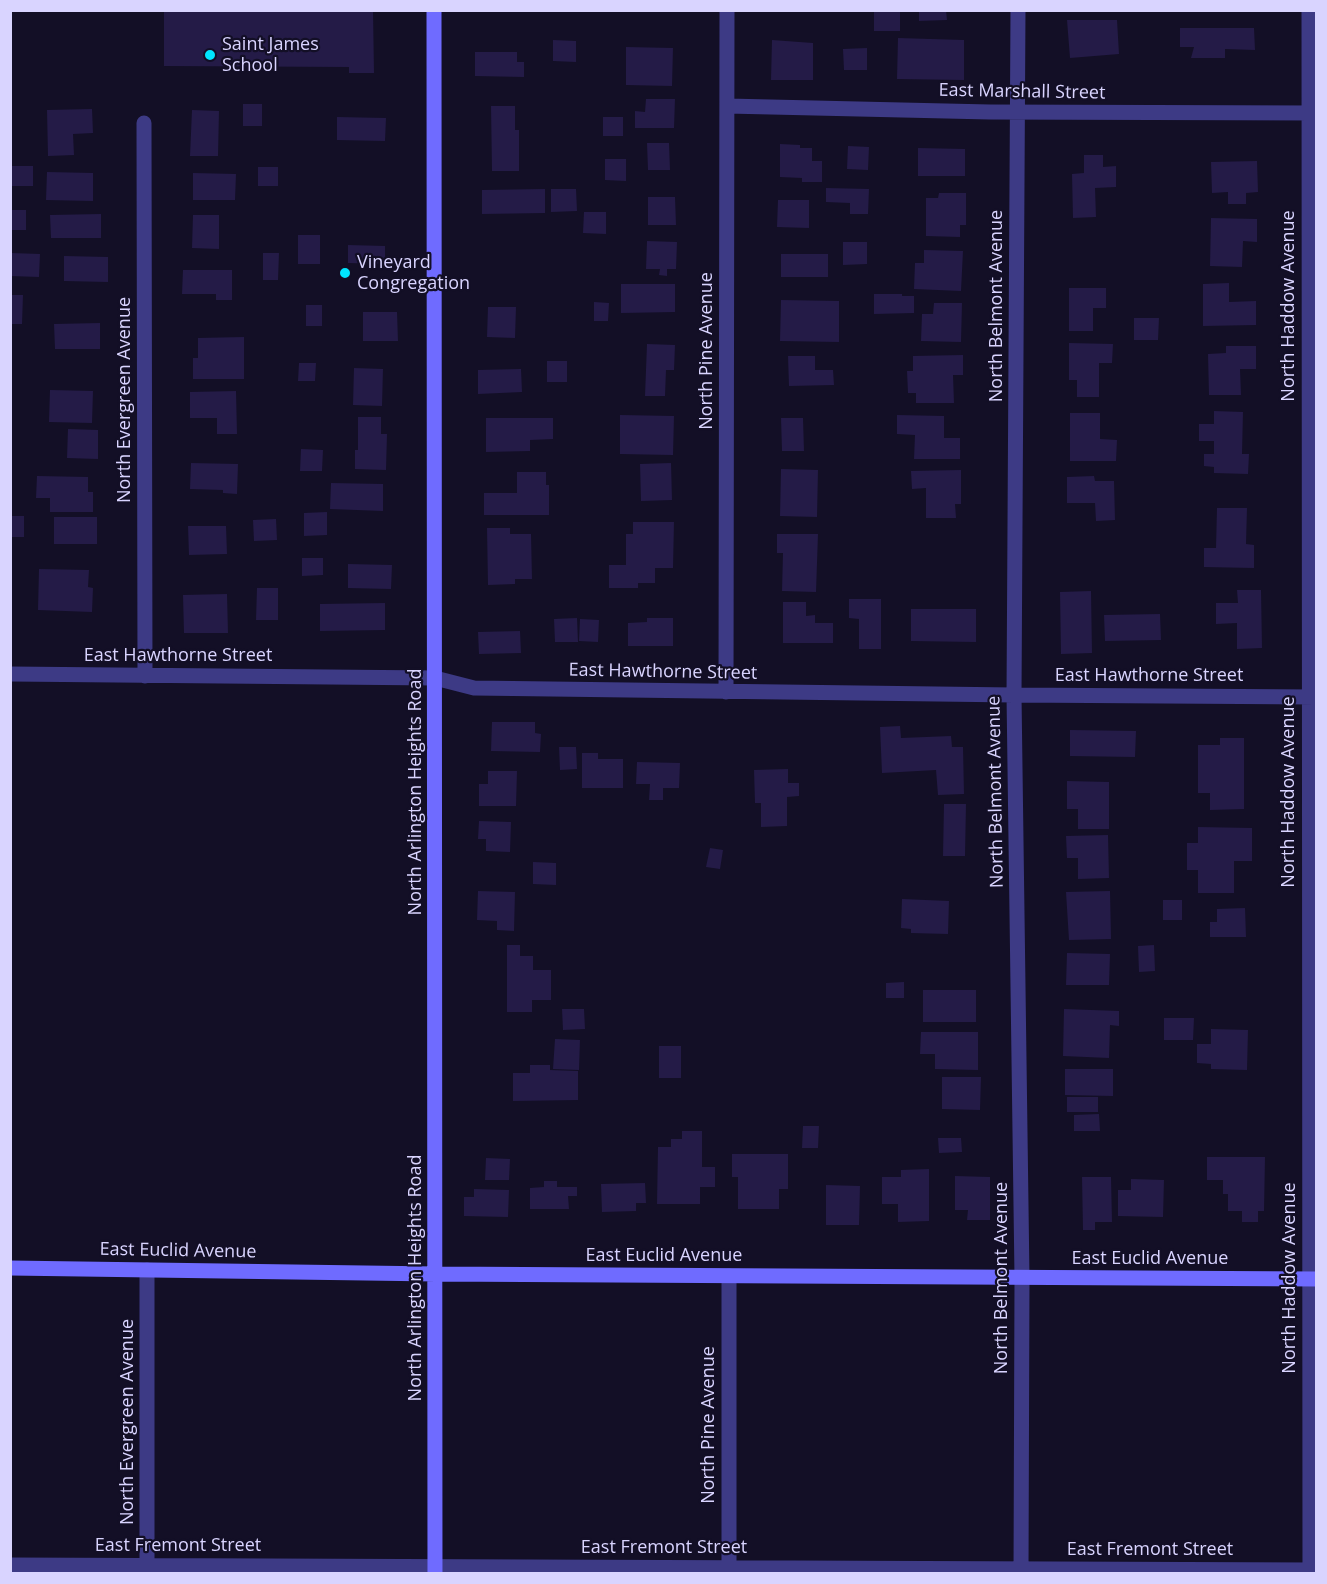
<!DOCTYPE html>
<style>
body{margin:0}
#map{position:relative;width:1327px;height:1584px;overflow:hidden;background:#130f26;font-family:"Open Sans",sans-serif}
canvas{display:block}
.frame{position:absolute;inset:0;border:12px solid #d9d4ff;pointer-events:none}
</style>
<div id="map">
<canvas width="1327" height="1584"></canvas>
<div class="frame"></div>
</div>
<script>
const c = document.querySelector('canvas').getContext('2d');
c.lineJoin = 'round';
function paint(path, color) { c.fillStyle = color; c.fill(path, 'evenodd'); }
function strokePath(path, color, width, dash) { c.strokeStyle = color; c.lineWidth = width; c.lineCap = dash ? 'butt' : 'round'; c.setLineDash(dash || []); c.stroke(path); }
function write(font, color, halo, rows, align = 'center') {
  c.font = font + ' "Open Sans",sans-serif'; c.lineWidth = 4.5; c.setLineDash([]); c.textBaseline = 'middle'; c.strokeStyle = halo; c.fillStyle = color; for (const [text, x, y, turn = 0] of rows) {
    c.save(); c.translate(x, y); c.rotate((+turn || 0) * Math.PI / 180); c.textAlign = isNaN(turn) ? turn : align; if (halo) c.strokeText(text, 0, 0); c.fillText(text, 0, 0); c.restore();
  }
}
paint(new Path2D(`
 M164,10H373L374,73H349V67L164,66Z
 M874,10H900V31H874Z
 M919,10H946L947,20L919,21Z
 M1067,20H1117L1119,54L1070,58Z
 M1180,28H1254L1255,50L1225,49V58H1191L1194,47H1180Z
 M898,38L964,40V80L897,79Z
 M553,40L576,41V62L553,61Z
 M772,40L813,43V80H771Z
 M626,47L673,48L672,86L626,85Z
 M867,48V70H844L843,49Z
 M475,52H517V62H524V77L475,76Z
 M646,99H675L674,128H635V111L645,112Z
 M243,104H262V126H243Z
 M491,106H515V130H519V171H492Z
 M92,109L93,133L73,134L74,155L48,156L47,110Z
 M192,110L219,111L218,156H190Z
 M337,117L386,118L385,141L337,140Z
 M603,117H623V136H603Z
 M647,143H669L670,170H648Z
 M780,144L800,145V148H812V161H822V182H802V178L780,177Z
 M848,146L869,147L868,170L847,169Z
 M918,148L965,149V176H918Z
 M1084,155H1103V167L1116,166V187L1095,188L1096,217L1073,218L1072,174L1084,173Z
 M605,159H626V181L605,180Z
 M1257,161L1258,192L1246,193V204H1228V192L1212,193L1211,162Z
 M10,166H33V186H10Z
 M258,167H278V186H258Z
 M47,172L93,173V201L46,200Z
 M193,173L236,174L235,200H193Z
 M826,188L869,189L868,214H850V203L826,202Z
 M545,189V213L482,214V190Z
 M551,189H576L577,211L551,212Z
 M939,193H966V225H960V237L926,236V198H938Z
 M648,197H675L676,225H648Z
 M778,200H809V228L777,227Z
 M10,210H26V230H10Z
 M584,212H606V234L583,233Z
 M101,214V238H51L50,215Z
 M193,215H219V249L192,248Z
 M1211,218L1257,219V242L1243,241L1242,267L1210,266Z
 M298,235H320V264H298Z
 M647,241L677,242L676,269H667V276L659,275L660,269H646Z
 M843,242H867V264L843,265Z
 M348,245L385,246V264L348,263Z
 M924,250L963,251L961,291L914,289L915,263H924Z
 M11,253L40,254L39,277L10,276Z
 M263,253H279L278,280H263Z
 M781,254H828V277H781Z
 M64,256L108,257V282L64,281Z
 M183,270H232V300H216V294H182Z
 M1229,283V302L1256,301V325L1203,326V284Z
 M621,284H675V312L621,313Z
 M1069,288H1106V308H1093V331H1069Z
 M874,294H902V296H914V313L874,314Z
 M10,295H23L22,324H10Z
 M781,300L839,301V342L780,341Z
 M594,302L609,303L608,321H594Z
 M934,303H962L961,342L921,341L922,314H933Z
 M306,305H322V326H306Z
 M488,307H516L515,338L487,337Z
 M363,312H397L398,341H363Z
 M1134,318H1159L1158,340H1134Z
 M100,323V349H55L54,324Z
 M244,337V379H193V358H198V338Z
 M1069,343L1113,344L1112,363H1099V397H1077V380H1069Z
 M647,344L675,345L674,370H666L665,396H645Z
 M1226,346H1256V369H1240L1241,395H1209L1208,354L1226,353Z
 M963,355V375H953L954,403H916V393H908L907,371H913V356Z
 M788,356H815V370H833L834,385L789,386Z
 M547,361H567V382H547Z
 M299,363H316L315,381H298Z
 M354,368L383,369L382,406L353,405Z
 M521,369L522,392L478,394V370Z
 M50,390L93,391L92,423L49,422Z
 M236,391L237,434H217V418H190V392Z
 M1214,411L1243,412L1242,454H1249L1248,474L1214,473V467L1204,466V454H1214V441H1199V424H1214Z
 M1070,413H1100V439L1117,440L1116,461H1070Z
 M620,415L674,416L673,455L620,454Z
 M897,415L944,416V438H960V459H914L915,435L897,434Z
 M358,417H381V434H387L386,470L355,469V450H358Z
 M486,418H553V439L530,440V451L486,452Z
 M781,418H803L804,451H782Z
 M68,429L98,430V459L67,458Z
 M301,449L323,450L322,471H300Z
 M191,463L238,464L237,494L223,493V490L190,489Z
 M671,463L672,500L641,501L640,464Z
 M781,469L818,470L817,517L780,516Z
 M961,470V504H955L956,518H926V488L912,489L911,471Z
 M517,472H546V485H549V515H484V493H517Z
 M37,476L88,477V492H93V512H50V498H36Z
 M1094,476L1095,481H1114L1115,520L1096,521L1095,503H1067V477Z
 M331,483L383,484V511L330,509Z
 M1217,508H1247L1246,544L1254,545V568L1204,567V548H1216Z
 M327,512V535L304,536V513Z
 M10,516H24V537H10Z
 M54,517H97V544H54Z
 M276,519L277,540L254,541L253,520Z
 M633,522H674L673,568H655V583H638V588H609V565H626V534H633Z
 M188,526H226L227,554L189,555Z
 M487,528H510V534H531L532,579H515V584L488,585Z
 M777,534H818L816,592L782,591L783,553H777Z
 M302,558H323V575L302,576Z
 M348,564L392,565L391,589L348,588Z
 M39,569L89,570L88,587L93,588L92,612L38,610Z
 M257,588H278V620H256Z
 M1237,590H1261L1262,648L1237,649V623L1216,624V603H1238Z
 M1091,591L1092,653L1061,654L1060,592Z
 M227,594L228,633H184L183,595Z
 M849,599H881V649H859V619L849,618Z
 M783,602H806V616L815,615V623H833V643H783Z
 M385,603V630L320,631V604Z
 M911,609H976V642L911,641Z
 M1160,614L1161,640L1105,641L1104,615Z
 M577,618L578,642H555L554,619Z
 M647,618H673V646H628V623L647,622Z
 M580,619L599,620L598,642L579,641Z
 M520,631L521,653L479,654L478,632Z
 M492,722H535V733L541,734L540,752L491,751Z
 M900,726L901,738L951,736L952,747H963L964,794L938,795L936,770L882,773L880,727Z
 M1070,730L1136,731L1135,757L1070,756Z
 M1220,738H1244V809L1210,810V793H1198V745H1220Z
 M559,747H576L577,769L560,770Z
 M582,753H598V759H623V788H582Z
 M637,762L680,763L679,788H663V800H649L650,784H636Z
 M788,769V783H799V796L787,797V826L761,827V803H755L754,770Z
 M488,771H517L516,806H479V784H488Z
 M1067,781L1109,782V829H1078V809H1067Z
 M944,804H966L965,856H943Z
 M479,821L511,822L510,852L486,851V839H478Z
 M1198,827L1252,828V861H1234V893H1198V870H1187V843H1198Z
 M1108,835L1109,878L1078,879V858H1067L1066,836Z
 M710,848L723,850L720,869L706,867Z
 M533,862L556,863V885L533,884Z
 M478,891L515,892L514,931L497,930V921L477,920Z
 M1110,891L1111,939L1069,940L1066,892Z
 M902,899L949,901L948,934L911,933V929L901,928Z
 M1163,900H1182V920H1163Z
 M1245,908L1246,937H1210V922H1217V909Z
 M507,945H520V956H533V970H551V1000H532V1012H507Z
 M1154,945L1155,971L1139,972L1138,946Z
 M1067,953L1110,954L1109,985H1066Z
 M904,982V998H886V983Z
 M923,990H976V1022H923Z
 M562,1009H584L585,1029L563,1030Z
 M1064,1009L1119,1011V1026L1110,1025L1109,1058L1063,1056Z
 M1164,1018H1194L1193,1040H1164Z
 M1211,1029L1248,1030L1247,1070L1211,1069V1064L1197,1063V1044H1211Z
 M921,1032H978V1070L935,1069V1054H920Z
 M555,1039L580,1040L579,1070L553,1069Z
 M659,1046H681V1078H659Z
 M530,1065H550V1070L578,1071V1100L513,1101V1073H530Z
 M1065,1069H1113V1096L1065,1095Z
 M942,1077H981L980,1110L942,1109Z
 M1067,1097H1098V1112H1067Z
 M1099,1114L1100,1131H1074V1115Z
 M803,1126H819L818,1148H802Z
 M682,1131H702V1167H715V1187H700V1204H657L658,1147H671V1139H682Z
 M938,1138H961L962,1152L939,1153Z
 M732,1154H788V1189H779V1209H738V1177H732Z
 M1207,1157H1265L1264,1211H1258V1222H1242V1211H1228V1194H1223V1180H1207Z
 M486,1158L510,1159L509,1180H485Z
 M929,1169V1221L898,1222V1204H882V1177H901V1170Z
 M955,1176L990,1177V1220H967L968,1210H955Z
 M1082,1177H1111L1112,1222H1095V1230H1083Z
 M1131,1179L1164,1180L1163,1217L1118,1216V1190H1131Z
 M544,1181H557V1187H577V1196H568L569,1209H530V1188L544,1187Z
 M645,1183L646,1203H636V1211L602,1212L601,1184Z
 M826,1185L860,1186L859,1225H826Z
 M474,1189L509,1190L508,1217L464,1216V1197H474Z`), '#241b47');
strokePath(new Path2D(`
 M1018,10L1014,695L1022,1278L1021,1574
 M1309,10L1310,1574
 M727,106L990,112L1316,113
 M144,123L145,676
 M10,674L435,678L474,688L1014,695L1316,697
 M726,692L727,10
 M147,1270V1574
 M729,1276V1574
 M10,1565L1316,1570`), '#3d3a85', 15);
strokePath(new Path2D(`
 M434,10L435,1574
 M10,1268L436,1274L1316,1279`), '#6f6bff', 15);
for (const [x, y, r, color] of [
 [210,55,6,"#00e5ff"],
 [345,273,6,"#00e5ff"]
]) { const dot = new Path2D(); dot.arc(x, y, r, 0, 2 * Math.PI); c.fillStyle = color; c.fill(dot); strokePath(dot, '#130f26', 2); }
write('18px', '#d9d4ff', '#130f26', [
 ["Saint James",222,45],
 ["School",222,66],
 ["Vineyard",357,263],
 ["Congregation",357,284]
], 'left');
write('18px', '#d9d4ff', '#130f26', [
 ["East Marshall Street",1022,92,1],
 ["North Belmont Avenue",997,306,-90],
 ["North Haddow Avenue",1289,306,-90],
 ["North Pine Avenue",707,351,-90],
 ["North Evergreen Avenue",125,400,-90],
 ["East Hawthorne Street",178,656],
 ["East Hawthorne Street",663,672,1],
 ["East Hawthorne Street",1149,676],
 ["North Arlington Heights Road",416,792,-90],
 ["North Belmont Avenue",996,792,-91],
 ["North Haddow Avenue",1289,792,-90],
 ["East Euclid Avenue",178,1251,1],
 ["East Euclid Avenue",664,1256],
 ["East Euclid Avenue",1150,1259],
 ["North Arlington Heights Road",416,1278,-90],
 ["North Belmont Avenue",1002,1278,-90],
 ["North Haddow Avenue",1290,1278,-90],
 ["North Evergreen Avenue",128,1422,-90],
 ["North Pine Avenue",709,1425,-90],
 ["East Fremont Street",178,1546],
 ["East Fremont Street",664,1548],
 ["East Fremont Street",1150,1550]
]);
</script>
